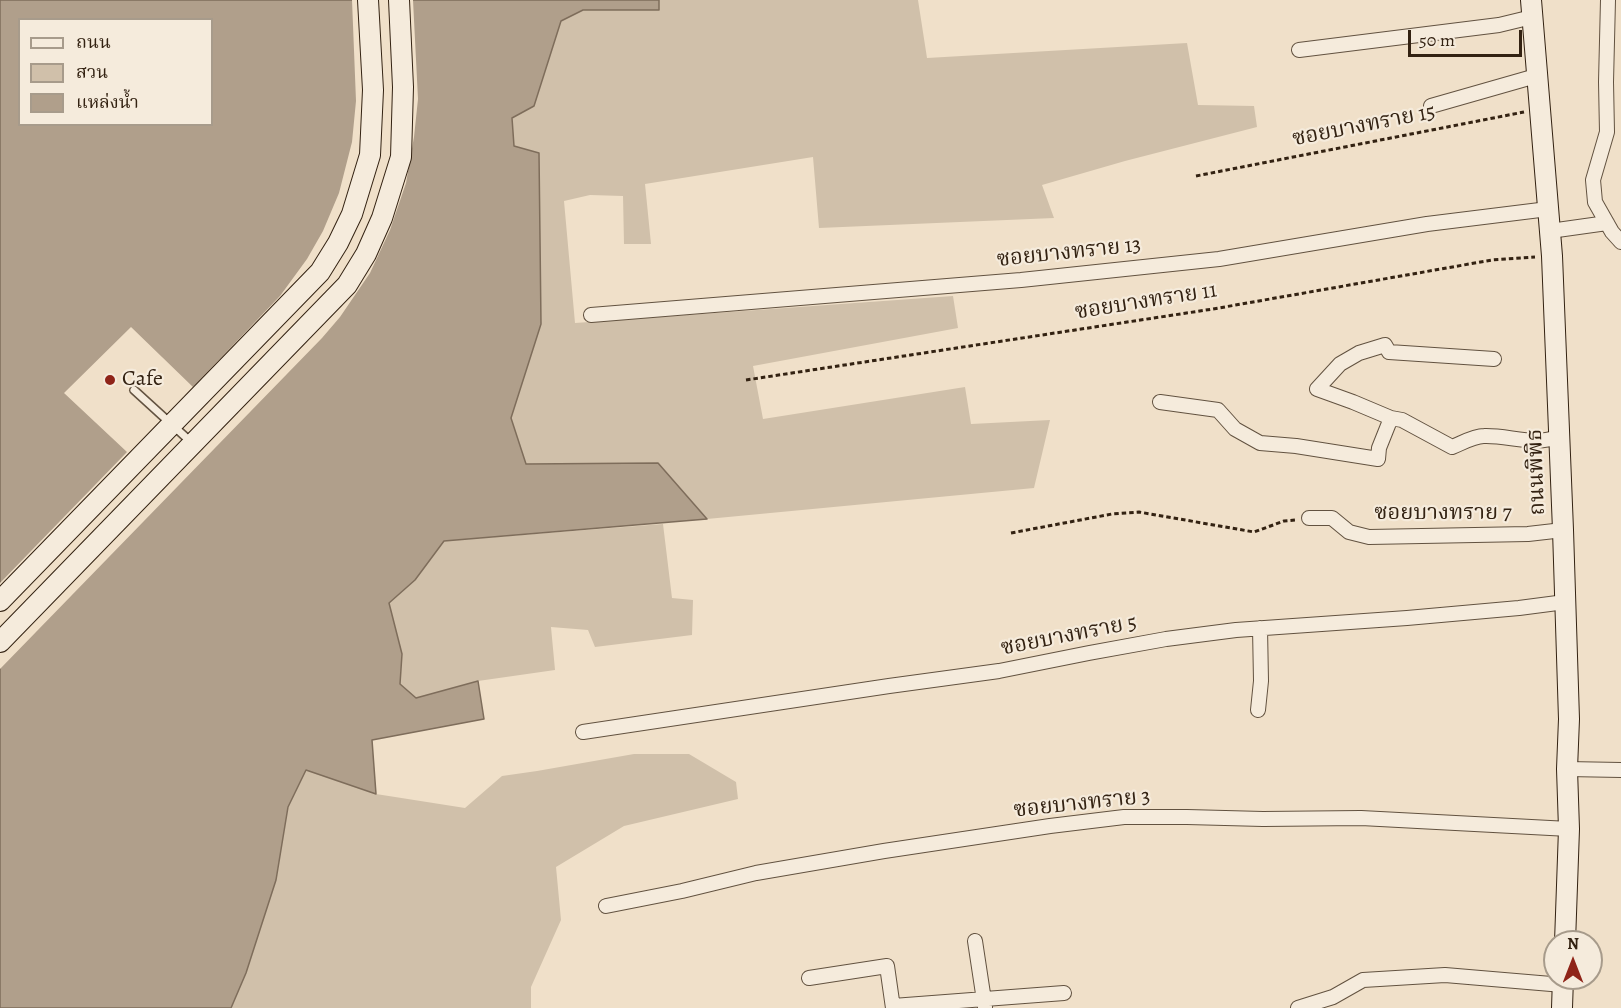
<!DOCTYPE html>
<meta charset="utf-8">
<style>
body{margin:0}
#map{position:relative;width:1621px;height:1008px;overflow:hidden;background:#f0e0c9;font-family:Alegreya,"Noto Serif Thai",serif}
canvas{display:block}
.legend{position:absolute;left:18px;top:18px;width:195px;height:108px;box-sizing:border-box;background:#f5ebdc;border:2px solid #a79b8b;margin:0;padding:8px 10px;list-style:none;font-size:18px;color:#332212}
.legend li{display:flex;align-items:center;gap:12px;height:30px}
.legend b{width:30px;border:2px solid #a79b8b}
.north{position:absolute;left:1543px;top:930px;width:60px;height:60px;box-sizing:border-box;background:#f5ebdc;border:2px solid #a79b8b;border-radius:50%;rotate:0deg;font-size:16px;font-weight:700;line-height:24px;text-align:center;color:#332212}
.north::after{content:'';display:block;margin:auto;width:21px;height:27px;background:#8f2418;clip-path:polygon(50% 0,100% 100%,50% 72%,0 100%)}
.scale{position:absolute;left:1408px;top:30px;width:114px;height:27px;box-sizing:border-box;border:3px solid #332212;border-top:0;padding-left:8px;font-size:18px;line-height:21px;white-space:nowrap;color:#332212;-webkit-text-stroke:4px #f5ebdc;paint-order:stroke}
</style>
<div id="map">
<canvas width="1621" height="1008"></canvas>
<ul class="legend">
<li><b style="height:8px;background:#f5ebdc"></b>ถนน</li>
<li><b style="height:16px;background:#d0c0aa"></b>สวน</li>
<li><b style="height:16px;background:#b09f8b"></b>แหล่งน้ำ</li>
</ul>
<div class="north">N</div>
<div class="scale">50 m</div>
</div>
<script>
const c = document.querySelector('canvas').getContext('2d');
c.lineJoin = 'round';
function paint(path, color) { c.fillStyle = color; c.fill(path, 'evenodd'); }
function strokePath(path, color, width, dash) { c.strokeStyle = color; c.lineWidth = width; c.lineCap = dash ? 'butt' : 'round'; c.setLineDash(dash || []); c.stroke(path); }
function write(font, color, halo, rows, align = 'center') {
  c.font = font + ' Alegreya,"Noto Serif Thai",serif'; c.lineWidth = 4.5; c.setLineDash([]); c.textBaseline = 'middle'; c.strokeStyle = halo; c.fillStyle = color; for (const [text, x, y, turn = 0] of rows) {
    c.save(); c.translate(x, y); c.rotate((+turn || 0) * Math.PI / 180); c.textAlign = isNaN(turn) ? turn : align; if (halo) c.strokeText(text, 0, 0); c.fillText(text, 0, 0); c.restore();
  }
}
paint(new Path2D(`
 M659,0H918L927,58L1187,43L1198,105L1254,106L1257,127L1125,161L1042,185L1054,218L819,228L813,157L645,184L651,244H624L623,196L590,195L564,201L575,323L953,296L958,328L753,366L763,419L965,387L971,424L1050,420L1034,488L707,519L658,463L526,464L511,418L541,324L513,146L512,117L534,106L560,21L583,10H659Z
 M663,524L672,598L693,600L692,635L595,647L588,630L551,627L555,670L478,681L416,698L400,684L402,654L389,603L415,580L444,541Z
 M634,754H689L736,782L738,799L624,826L556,867L561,920L531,987V1008H227L276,880L288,807L306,770L376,794L465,808L502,776L537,771Z`), '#d0c0aa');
const water = new Path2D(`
 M0,0H659V10H583L561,21L534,106L512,118L514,146L539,153L541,324L511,418L526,464L658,463L707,519L444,541L415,580L389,603L402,654L400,684L416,698L478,681L484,719L372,740L376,794L306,770L288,807L276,880L246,973L231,1008H0ZM20,20H212V124H20Z`);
paint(water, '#b09f8b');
strokePath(water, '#7e6d5b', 1.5);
paint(new Path2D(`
 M352,0H413L418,99L414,137L406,183L390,230L370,273L340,317L322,338L0,669V583L127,452L64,393L131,327L193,387L280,296L307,259L323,231L339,193L352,142L356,101Z`), '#f0e0c9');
const lane = new Path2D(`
 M134,390L191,442`);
const street = new Path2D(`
 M1608,0L1606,82L1607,132L1593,180L1595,202L1612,232L1621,242
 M1299,50L1499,25L1532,17
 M1431,106L1536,76
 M1550,231L1607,223
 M591,315L1021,280L1219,259L1427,224L1548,209
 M1160,402L1218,410L1235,429L1260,443L1296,446L1378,459L1379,448L1391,418L1402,420L1452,447C1462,443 1474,436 1484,436C1509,435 1536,447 1559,436
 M1391,418L1353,402L1317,389L1340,364L1359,353L1385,345L1389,352L1494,359
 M1309,518H1332L1349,532L1369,537L1528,534L1563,530
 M1258,710L1261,681L1260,628
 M583,732L889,686L999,671L1089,653L1166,639L1236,630L1407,618L1519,608L1565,602
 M1567,769L1621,770
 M606,906L682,891L756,873L884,851L1050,826L1124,817H1187L1263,819L1361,818L1569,829
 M975,941L985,1007
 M809,978L887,966L893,1008
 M893,1006L1064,993
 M1298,1008L1333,997L1363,980L1445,975L1563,985`);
const secondary = new Path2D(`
 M1531,0L1552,256L1563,530L1569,719L1567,769L1569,829L1565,942
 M0,601L320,272L338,243L352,214L370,155L373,90L368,0
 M0,642L347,285L366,254L382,218L401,157L403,87L399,0
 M1562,1008L1563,978`);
strokePath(lane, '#625240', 10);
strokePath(street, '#625240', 16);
strokePath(secondary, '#332212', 22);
strokePath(new Path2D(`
 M1196,176L1524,112
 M746,380L1213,309L1492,260L1535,257
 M1011,533L1112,514L1139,512L1254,532L1284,521L1295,520`), '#332212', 3, [4.5, 3]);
strokePath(lane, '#f5ebdc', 7);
strokePath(street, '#f5ebdc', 14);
strokePath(secondary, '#f5ebdc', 20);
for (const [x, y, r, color] of [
 [110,380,6,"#8f2418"]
]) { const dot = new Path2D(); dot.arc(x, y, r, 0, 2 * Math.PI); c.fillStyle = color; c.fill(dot); strokePath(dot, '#f5ebdc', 2); }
write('22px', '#332212', '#f5ebdc', [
 ["ซอยบางทราย 15",1364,126,-11],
 ["ซอยบางทราย 13",1069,253,-6],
 ["ซอยบางทราย 11",1146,302,-9],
 ["ถนนพิพิธ",1537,472,-92],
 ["ซอยบางทราย 7",1443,514],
 ["ซอยบางทราย 5",1069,636,-11],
 ["ซอยบางทราย 3",1082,804,-6]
]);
write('22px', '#332212', '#f5ebdc', [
 ["Cafe",122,380]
], 'left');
</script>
